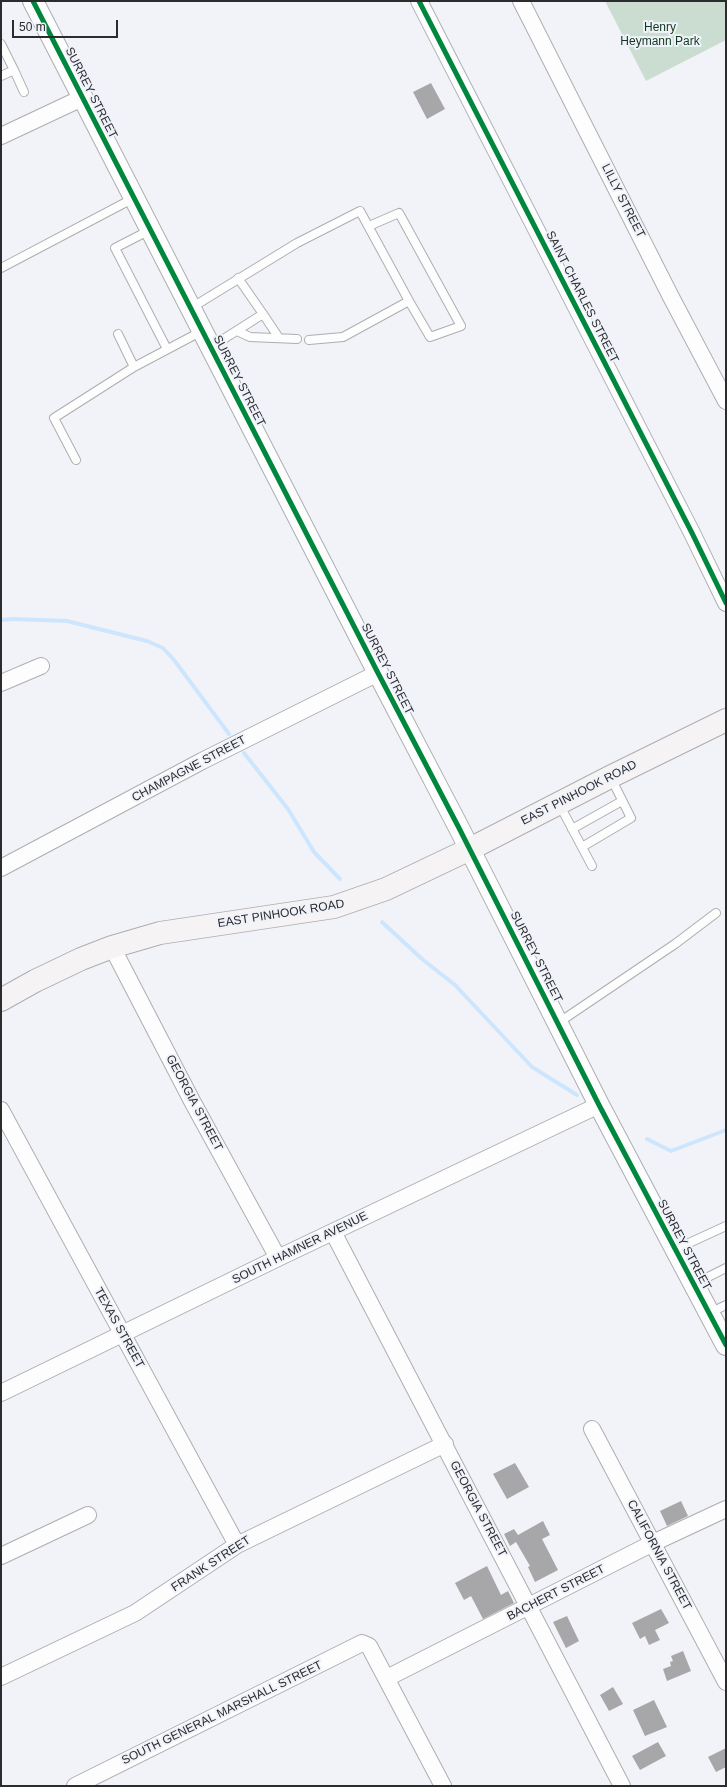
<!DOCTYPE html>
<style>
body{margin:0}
#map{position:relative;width:727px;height:1787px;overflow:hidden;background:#f2f3f8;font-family:Helvetica,sans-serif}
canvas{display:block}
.frame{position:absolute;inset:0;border:2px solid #2b2c2e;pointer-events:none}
.scale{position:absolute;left:12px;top:20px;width:106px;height:18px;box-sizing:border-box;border:2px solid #2b2c2e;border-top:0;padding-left:5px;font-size:12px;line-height:14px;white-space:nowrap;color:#2b2c2e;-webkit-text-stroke:3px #f0f2fa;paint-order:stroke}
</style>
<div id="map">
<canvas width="727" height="1787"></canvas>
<div class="frame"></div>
<div class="scale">50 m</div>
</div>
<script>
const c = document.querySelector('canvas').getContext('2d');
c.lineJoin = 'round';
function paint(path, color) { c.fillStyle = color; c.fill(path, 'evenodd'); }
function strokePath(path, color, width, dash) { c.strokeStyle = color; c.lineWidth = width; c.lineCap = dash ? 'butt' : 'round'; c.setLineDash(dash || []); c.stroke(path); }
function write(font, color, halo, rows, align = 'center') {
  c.font = font + ' Helvetica,sans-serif'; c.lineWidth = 4; c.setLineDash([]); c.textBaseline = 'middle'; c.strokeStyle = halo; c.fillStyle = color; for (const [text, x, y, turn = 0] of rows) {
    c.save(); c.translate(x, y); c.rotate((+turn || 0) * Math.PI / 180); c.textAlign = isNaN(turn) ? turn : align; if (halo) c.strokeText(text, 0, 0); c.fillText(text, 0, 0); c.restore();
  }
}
paint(new Path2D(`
 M605,1H726V40L646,81Z`), '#caddd0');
strokePath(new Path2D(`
 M1,620L13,619L67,621L147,641L163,648L174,660L229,734
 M244,753L288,809L314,852L340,879
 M382,922L422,959L455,985L532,1067L577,1095
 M647,1139L671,1151L726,1130`), '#cde6fd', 4);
paint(new Path2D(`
 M431,83L445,109L427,119L413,92Z
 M515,1463L529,1487L507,1499L493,1474Z
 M681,1501L688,1516L667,1526L660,1511Z
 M543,1521L550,1535L542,1539L558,1570L535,1582L528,1567L530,1566L516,1542L510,1546L504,1534L514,1529L518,1535Z
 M487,1566L501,1595L508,1591L514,1603L483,1619L471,1596L464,1600L455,1583Z
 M661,1609L669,1623L655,1630L660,1640L649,1645L645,1636L640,1639L632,1623Z
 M567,1616L579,1641L566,1648L553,1622Z
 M683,1651L691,1671L667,1681L663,1669L671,1666L670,1662L673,1661L671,1656Z
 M613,1687L623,1704L609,1711L600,1695Z
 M654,1700L667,1727L645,1736L633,1710Z
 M658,1742L666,1756L640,1770L632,1756Z
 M726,1748V1767L716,1772L708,1757Z`), '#a7a6a8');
const service = new Path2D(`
 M1,44L14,70
 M1,76L14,70L24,92
 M369,226L399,213L461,326L430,337L409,301
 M150,230L115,248L167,349
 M1,268L134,198
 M191,308L297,243L360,211L409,301L343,337L309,340
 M263,314L279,338
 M237,331L250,337L297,339
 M118,334L134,367
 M211,347L263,314L238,278
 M76,460L54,418L134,367L202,331
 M559,804L592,866
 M572,829L622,801
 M582,847L631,818L611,778
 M558,1023L675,944L716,913
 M676,1249L726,1226
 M694,1284L726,1268
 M709,1313L726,1305`);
const minor = new Path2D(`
 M419,1L692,533L726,603
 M521,1L671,297L726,401
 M1,136L82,98
 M1,683L41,666
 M1,868L202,761L378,673
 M112,947L192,1101L278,1258
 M1,1110L237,1545
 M333,1232L622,1786
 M1,1393L278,1258L599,1105
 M592,1429L726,1682
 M1,1556L88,1515
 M1,1677L135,1613L237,1545L445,1444
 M387,1678L653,1543L726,1509
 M75,1786L362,1643L369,1646L443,1786`);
const tertiary = new Path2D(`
 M33,1L378,673L459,828L599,1105L726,1345`);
const secondary = new Path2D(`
 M1,1000L35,981L81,959L112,947L160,933L334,907L386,889L470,849L610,777L726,720`);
strokePath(service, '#adaeb1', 10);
strokePath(minor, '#adaeb1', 18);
strokePath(tertiary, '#adaeb1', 22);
strokePath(secondary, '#adaeb1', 24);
strokePath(service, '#fdfdfe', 8);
strokePath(minor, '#fdfdfe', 16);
strokePath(tertiary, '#fdfdfe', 20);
strokePath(secondary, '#f6f3f5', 22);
strokePath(new Path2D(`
 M33,1L378,673L459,828L599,1105L726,1345
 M419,1L692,533L726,603`), '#00873e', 5);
write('12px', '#0f391d', '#f0f2fa', [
 ["Henry",660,28],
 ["Heymann Park",660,42]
]);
write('12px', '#2b2c2e', '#f0f2fa', [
 ["SURREY STREET",91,93,63],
 ["LILLY STREET",623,201,63],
 ["SAINT CHARLES STREET",582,297,63],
 ["SURREY STREET",239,381,63],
 ["SURREY STREET",387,669,63],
 ["CHAMPAGNE STREET",189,769,-28],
 ["EAST PINHOOK ROAD",579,793,-27],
 ["EAST PINHOOK ROAD",281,914,-9],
 ["SURREY STREET",536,957,63],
 ["GEORGIA STREET",194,1103,62],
 ["SURREY STREET",684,1245,62],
 ["SOUTH HAMNER AVENUE",300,1248,-26],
 ["TEXAS STREET",119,1328,61],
 ["GEORGIA STREET",478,1509,62],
 ["CALIFORNIA STREET",659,1555,62],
 ["FRANK STREET",211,1564,-33],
 ["BACHERT STREET",556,1593,-27],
 ["SOUTH GENERAL MARSHALL STREET",222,1713,-26]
]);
</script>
